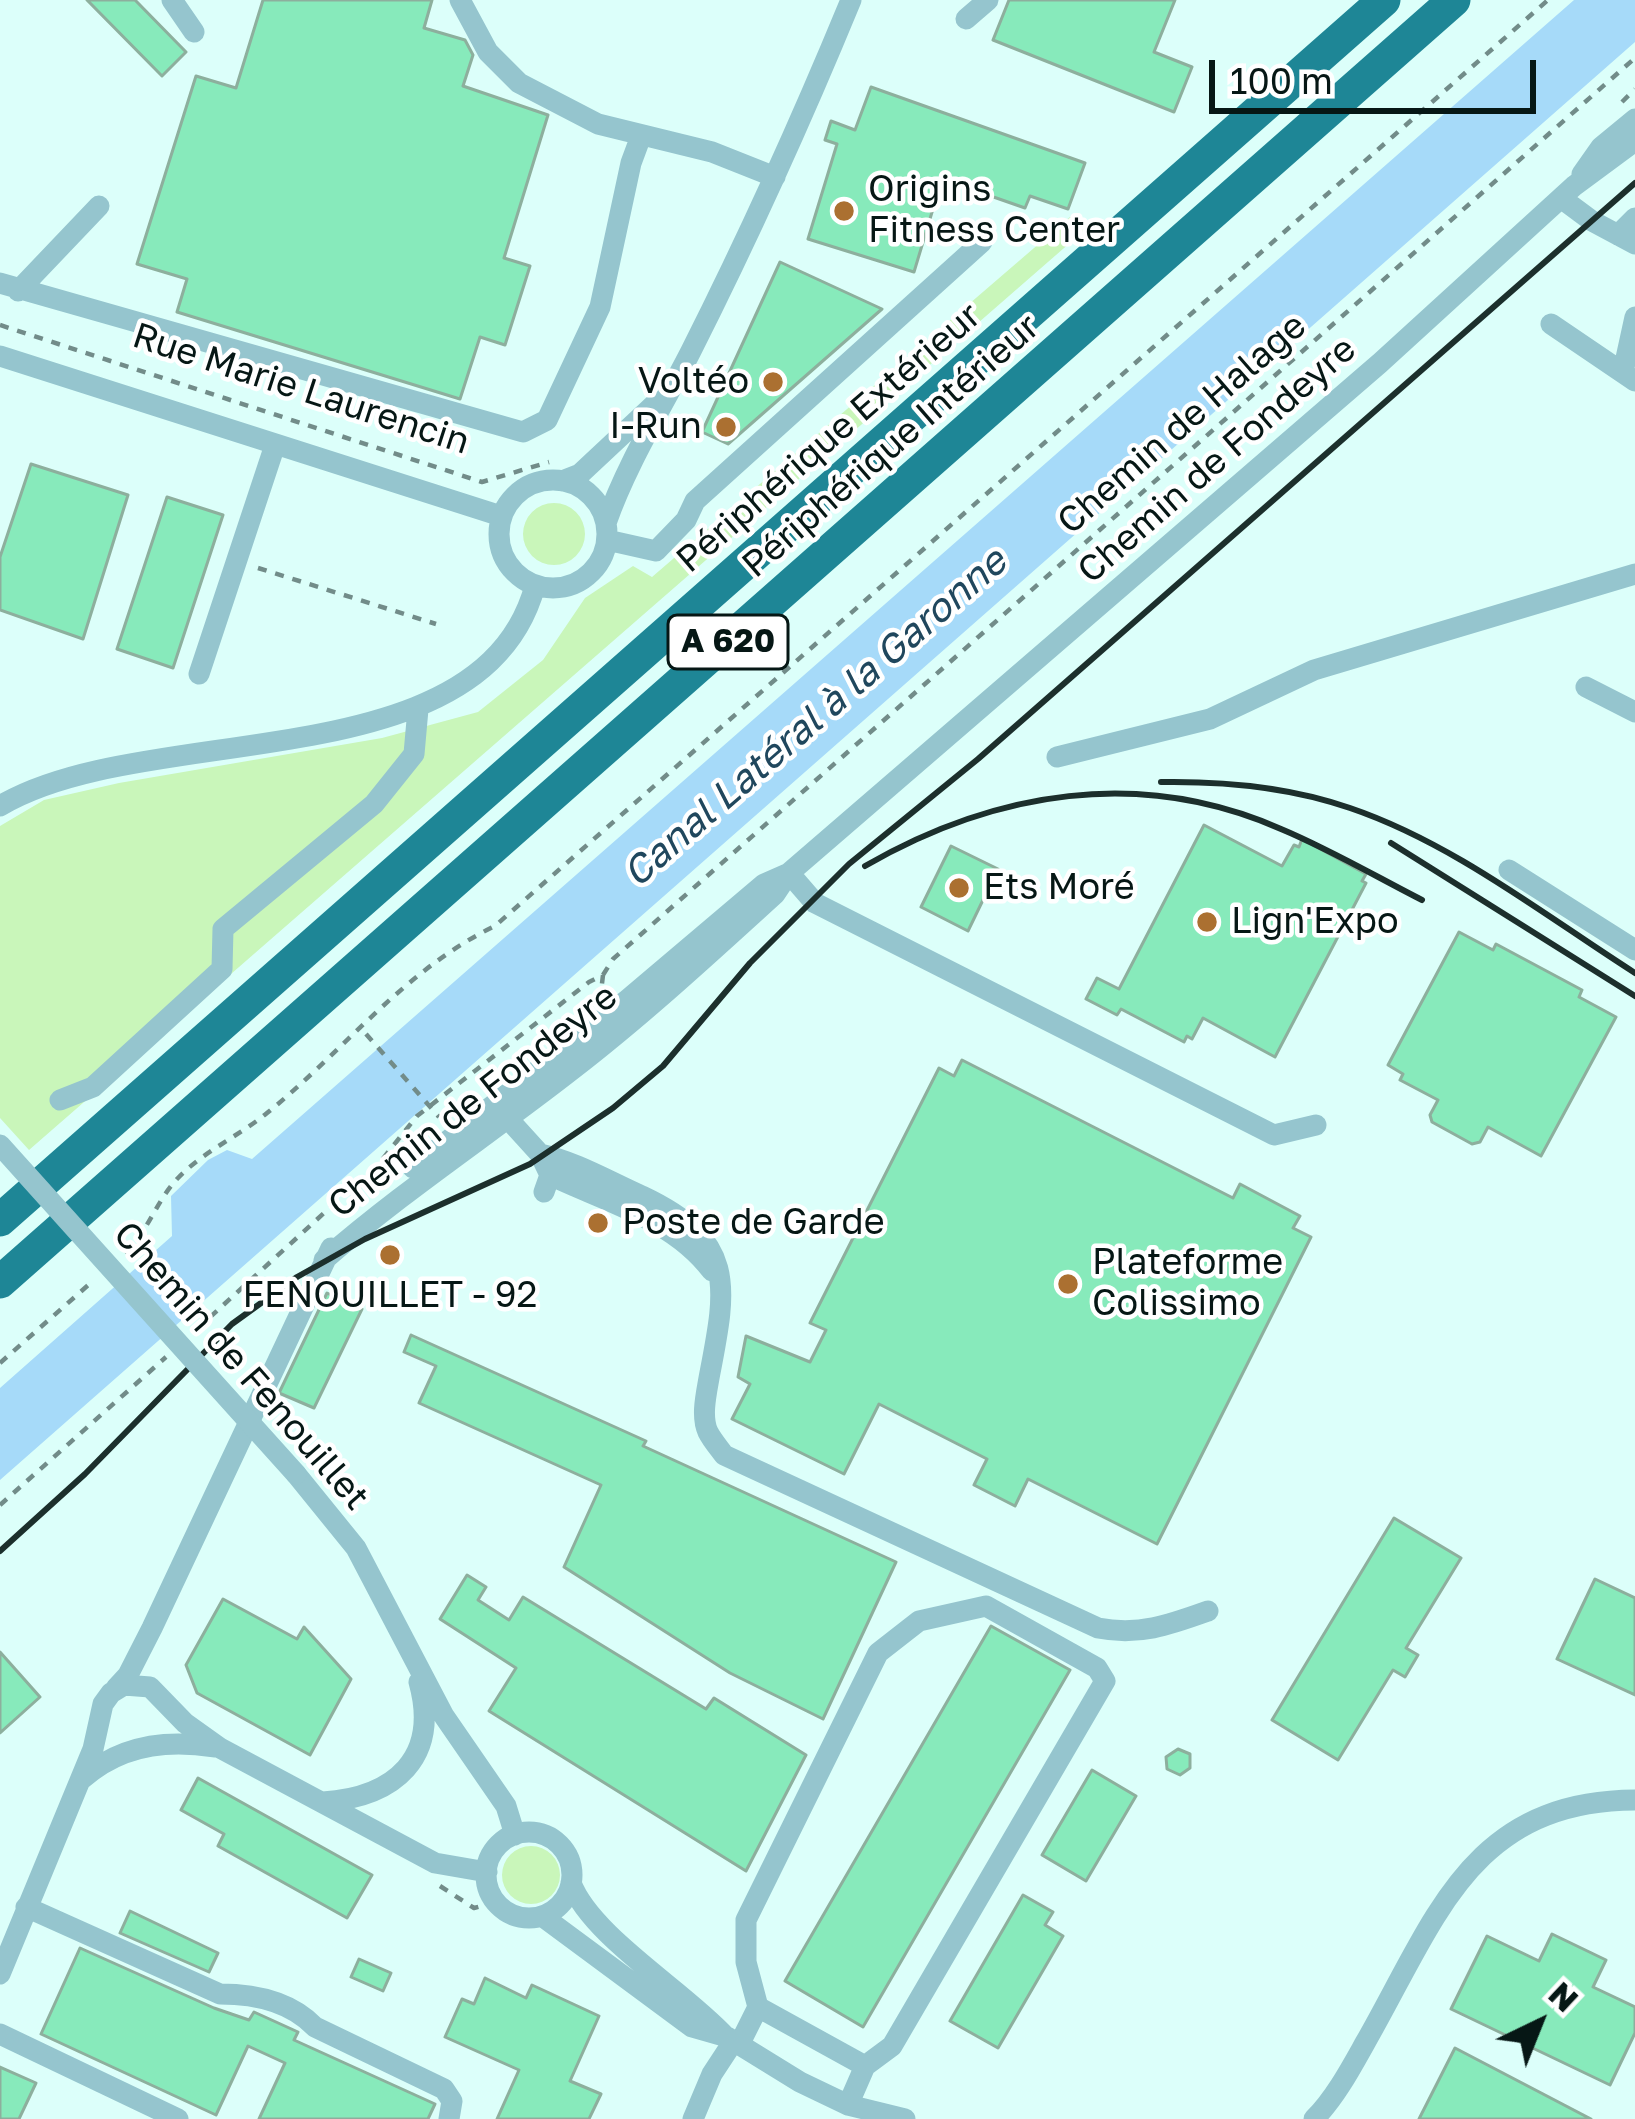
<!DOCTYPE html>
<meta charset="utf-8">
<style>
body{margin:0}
#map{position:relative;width:1635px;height:2119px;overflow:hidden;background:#dcfffa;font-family:"Golos Text",sans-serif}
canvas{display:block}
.north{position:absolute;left:1479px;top:1963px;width:120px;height:120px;-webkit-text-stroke:9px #fff;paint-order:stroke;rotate:43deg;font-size:33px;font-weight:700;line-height:48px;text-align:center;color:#061715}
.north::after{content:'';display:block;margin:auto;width:42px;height:54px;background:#061715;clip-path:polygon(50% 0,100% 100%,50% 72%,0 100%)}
.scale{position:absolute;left:1209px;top:60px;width:327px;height:54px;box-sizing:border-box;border:6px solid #061715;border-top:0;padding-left:15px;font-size:36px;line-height:42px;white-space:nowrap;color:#061715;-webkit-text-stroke:9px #fff;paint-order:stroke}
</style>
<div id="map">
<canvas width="1635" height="2119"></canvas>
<div class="north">N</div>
<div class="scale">100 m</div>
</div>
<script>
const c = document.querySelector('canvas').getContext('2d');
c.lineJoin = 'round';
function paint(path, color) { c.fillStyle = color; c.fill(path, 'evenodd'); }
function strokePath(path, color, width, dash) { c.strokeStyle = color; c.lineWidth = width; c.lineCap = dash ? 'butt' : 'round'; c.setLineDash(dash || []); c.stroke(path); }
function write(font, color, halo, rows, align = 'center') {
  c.font = font + ' "Golos Text",sans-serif'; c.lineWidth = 9; c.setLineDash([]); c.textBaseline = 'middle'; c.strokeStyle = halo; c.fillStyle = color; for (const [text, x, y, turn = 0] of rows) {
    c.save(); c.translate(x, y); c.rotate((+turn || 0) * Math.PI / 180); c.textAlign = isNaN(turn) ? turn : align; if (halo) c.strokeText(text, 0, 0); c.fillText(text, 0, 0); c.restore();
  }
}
paint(new Path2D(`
 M1070,217L1087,228L29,1150L0,1118V826L44,800L119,783L382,738L478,712L543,660L585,598L633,566L652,577Z
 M523 534a31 31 0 1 1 62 0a31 31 0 1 1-62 0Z
 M502 1875a29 29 0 1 1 58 0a29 29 0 1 1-58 0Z`), '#c9f6ba');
paint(new Path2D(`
 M1574,0H1635V42L0,1480V1388L172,1236L171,1196L208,1160L227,1150L252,1159Z`), '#a6daf9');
const building = new Path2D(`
 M87,0H135L186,52L162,76Z
 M263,0H432L424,28L465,40L473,55L463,86L548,115L504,258L530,266L505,345L480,337L460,399L177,312L187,279L137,264L196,76L236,88Z
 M1009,0H1175L1154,52L1192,67L1174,112L993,40Z
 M871,87L1085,163L1068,209L1030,196L1025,208L942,179L914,272L808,239L837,144L825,140L831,121L855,130Z
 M780,262L882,309L728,444L702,432Z
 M31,464L128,495L83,639L0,610V557Z
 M167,497L223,515L173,668L117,649Z
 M1204,825L1282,866L1294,845L1299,847L1302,839L1366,874L1362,881L1366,883L1275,1057L1203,1018L1192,1039L1187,1036L1184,1042L1121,1009L1117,1015L1086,999L1097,978L1119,989Z
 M951,846L998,869L968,931L921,907Z
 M1459,932L1493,950L1496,944L1582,990L1579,997L1616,1017L1541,1156L1488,1127L1480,1142L1472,1144L1432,1122L1430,1115L1438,1100L1400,1080L1403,1074L1388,1065Z
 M962,1060L1233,1198L1240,1184L1300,1216L1293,1228L1311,1237L1157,1544L1028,1479L1015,1506L974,1485L987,1459L879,1404L844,1474L732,1419L750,1384L738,1377L746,1336L810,1362L826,1330L810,1323L939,1068L954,1076Z
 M327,1293L362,1309L314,1408L279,1393Z
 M411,1335L646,1441L643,1446L896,1562L823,1719L730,1673L564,1567L601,1485L419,1403L436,1366L404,1352Z
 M1394,1518L1461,1558L1406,1648L1418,1655L1405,1677L1393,1670L1338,1760L1272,1720Z
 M467,1575L486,1587L478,1600L509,1620L523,1597L706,1709L714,1698L806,1755L746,1871L489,1711L516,1668L440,1619Z
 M1595,1579L1635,1598V1695L1557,1659Z
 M223,1599L297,1639L304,1627L351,1679L310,1755L197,1693L186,1665Z
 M991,1626L1070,1670L863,2027L785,1981Z
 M0,1652L40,1697L0,1733Z
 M1178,1749L1190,1754V1768L1180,1775L1167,1769L1166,1757Z
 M1092,1770L1136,1796L1086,1881L1042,1855Z
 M198,1778L372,1875L347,1918L218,1846L224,1834L181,1810Z
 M1023,1895L1053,1912L1045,1925L1063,1936L998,2048L950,2021Z
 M130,1911L218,1953L209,1972L120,1933Z
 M1552,1934L1606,1960L1593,1987L1635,2007V2033L1610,2085L1451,2009L1487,1936L1539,1961Z
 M80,1948L214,2008L249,2020L254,2012L298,2032L294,2040L435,2104L428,2119H259L285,2063L248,2046L216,2115L41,2034Z
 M359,1959L391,1973L383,1991L351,1977Z
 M485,1978L526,1998L532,1985L599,2016L570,2081L601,2094L589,2119H497L519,2070L445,2037L462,1999L474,2004Z
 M1455,2048L1591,2119H1419Z
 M0,2067L36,2083L19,2119H0Z`);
paint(building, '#87eabb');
strokePath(building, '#8daf9d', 3);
strokePath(new Path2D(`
 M1622,102L1635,89
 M0,325L482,482L549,462
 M258,568L436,624
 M603,975L613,959L1635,58
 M125,1253C148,1232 156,1201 178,1178C204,1151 239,1136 267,1113C344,1051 405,969 495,926L1548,0
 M197,1329L381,1161L417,1116L589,982L603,975L601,992
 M0,1363L94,1280
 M0,1505L166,1357
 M440,1886L474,1908L496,1902`), '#728c89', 4.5, [9, 9]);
strokePath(new Path2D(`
 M172,0L194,32
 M460,0L488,52L519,83L598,124L712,152L775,177
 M966,19L988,0
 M1582,174L1601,147L1635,119
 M1561,198L1592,221L1635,244
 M1618,235L1635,218
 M0,283L523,432L547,420L600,307L631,163L641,136
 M18,291L99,206
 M1551,324L1635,381
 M0,356L501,516
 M1623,372L1635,317
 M499 534a54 54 0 1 1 108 0a54 54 0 1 1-108 0Z
 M562,481L580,474L657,402
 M606,523C627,463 662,408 691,351C749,236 802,119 851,0
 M607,540L656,551L686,520L695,501L982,242
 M199,674L275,445
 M1586,687L1635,712
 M1057,757L1210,719L1314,670L1635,574
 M0,806C145,719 481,783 535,586
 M1509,870L1635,950
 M789,873L815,903L1274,1135L1316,1125
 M60,1100L93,1087L222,969L223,929L374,804L414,754L418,709
 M500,1110L540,1154L550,1175L544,1192
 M540,1154C577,1162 608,1181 642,1196C737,1241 727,1285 709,1378C706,1395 701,1417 708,1432C712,1440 719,1448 724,1455L1098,1628C1139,1636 1169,1625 1208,1611
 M413,1168L627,1000L764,884L789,873
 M550,1175C606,1202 673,1219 712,1271
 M324,1260C403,1191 490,1134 573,1069C643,1015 709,954 775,894L789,873L1380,363L1574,186L1635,141
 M296,1474L356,1548L444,1716L506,1806L515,1835
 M116,1688L128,1675L152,1628L331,1248
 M82,1779C120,1745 166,1739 214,1747
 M323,1802C395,1797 440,1758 419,1682
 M486 1875a43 43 0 1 1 86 0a43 43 0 1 1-86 0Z
 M571,1883C591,1936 684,1991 726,2037
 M26,1907L220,1994C255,1994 290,2001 315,2027L444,2089L452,2101L449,2119
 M542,1916L692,2027L727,2037L800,2082L848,2105L905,2119
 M0,1974L93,1749L103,1704L111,1693L124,1685L150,1687L185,1723L220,1748L435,1863L487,1872
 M758,2007L865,2066
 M0,2034L178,2119
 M739,2045L758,2007L746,1962V1920L878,1653L919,1621L986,1606L1097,1668L1105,1681L892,2046L865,2066L848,2105
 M693,2119L712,2074L733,2042
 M1314,2119C1335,2098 1351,2068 1365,2043C1436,1919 1470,1801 1635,1800`), '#95c5ce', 21);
strokePath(new Path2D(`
 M0,1220L1384,0
 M0,1282L1454,0`), '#1e8696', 33);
strokePath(new Path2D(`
 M1161,782C1225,781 1290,787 1350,808C1453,843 1544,915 1635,973
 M1391,843L1635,996
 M865,866C995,791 1140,767 1281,829C1329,849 1375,876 1422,900
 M0,1551L85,1474L232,1324L297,1277L365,1239L530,1164L613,1108L663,1066L750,963L849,864L978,759L1635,183`), '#1c2f2c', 6);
strokePath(new Path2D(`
 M366,1034L439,1117`), '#728c89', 4.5, [9, 9]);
strokePath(new Path2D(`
 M0,1145L296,1474`), '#95c5ce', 21);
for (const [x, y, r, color] of [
 [844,211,12,"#ab7031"],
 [773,382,12,"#ab7031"],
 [726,427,12,"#ab7031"],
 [959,888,12,"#ab7031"],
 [1207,922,12,"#ab7031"],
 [598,1223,12,"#ab7031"],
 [390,1255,12,"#ab7031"],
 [1068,1284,12,"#ab7031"]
]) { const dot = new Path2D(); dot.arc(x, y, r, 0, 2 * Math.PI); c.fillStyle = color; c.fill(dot); strokePath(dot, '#fff', 4.5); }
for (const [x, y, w] of [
 [728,642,120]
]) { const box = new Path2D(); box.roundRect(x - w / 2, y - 27, w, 54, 9); c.fillStyle = '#fff'; c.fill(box); strokePath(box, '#061715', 3); }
write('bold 33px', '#061715', null, [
 ["A 620",728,642]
]);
write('36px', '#061715', '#fff', [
 ["Origins",868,190],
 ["Fitness Center",868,231],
 ["Voltéo",749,382,"right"],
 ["I-Run",702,427,"right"],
 ["Ets Moré",983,888],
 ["Lign'Expo",1231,922],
 ["Poste de Garde",622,1223],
 ["Plateforme",1092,1263],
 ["Colissimo",1092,1304],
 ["FENOUILLET - 92",390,1296,"center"]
], 'left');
write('36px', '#061715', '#fff', [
 ["Rue Marie Laurencin",301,389,18],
 ["Chemin de Halage",1182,424,-41],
 ["Périphérique Extérieur",829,438,-41],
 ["Périphérique Intérieur",891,446,-41],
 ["Chemin de Fondeyre",1217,460,-41],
 ["Chemin de Fondeyre",473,1101,-38],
 ["Chemin de Fenouillet",241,1366,49]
]);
write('italic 39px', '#20475d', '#fff', [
 ["Canal Latéral à la Garonne",815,718,-41]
]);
</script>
